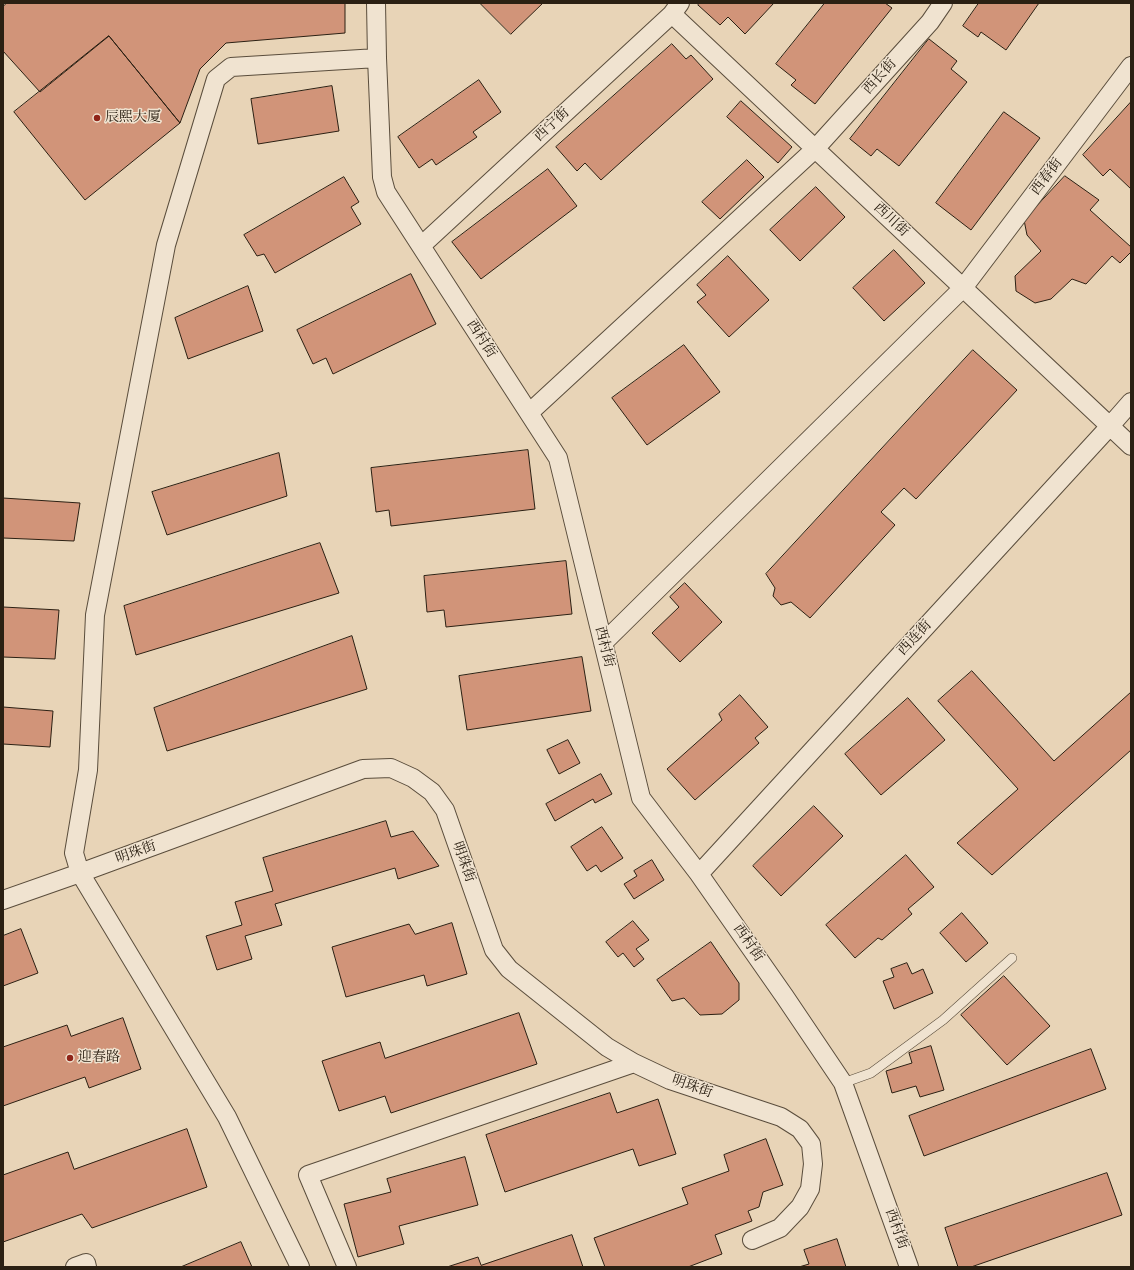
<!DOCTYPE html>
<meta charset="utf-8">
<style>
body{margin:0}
#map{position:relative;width:1134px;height:1270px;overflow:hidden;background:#e8d4b7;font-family:"Libre Bodoni",serif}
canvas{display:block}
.frame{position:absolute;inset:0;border:4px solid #2b2013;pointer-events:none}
</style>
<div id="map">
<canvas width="1134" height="1270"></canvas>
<div class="frame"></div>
</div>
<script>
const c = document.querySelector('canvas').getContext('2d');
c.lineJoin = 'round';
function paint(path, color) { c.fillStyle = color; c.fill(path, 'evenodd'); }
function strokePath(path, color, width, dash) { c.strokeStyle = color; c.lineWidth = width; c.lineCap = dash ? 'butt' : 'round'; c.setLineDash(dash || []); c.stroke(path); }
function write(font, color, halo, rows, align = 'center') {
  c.font = font + ' "Libre Bodoni","Noto Serif SC",serif'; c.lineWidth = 3; c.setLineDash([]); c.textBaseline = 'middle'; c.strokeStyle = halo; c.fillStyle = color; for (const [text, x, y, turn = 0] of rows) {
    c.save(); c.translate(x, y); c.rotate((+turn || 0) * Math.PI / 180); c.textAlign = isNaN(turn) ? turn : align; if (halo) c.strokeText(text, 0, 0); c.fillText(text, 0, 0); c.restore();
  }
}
const building = new Path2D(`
 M7,3H345V33L226,43L200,69L180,123L109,36L40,92L3,51V7Z
 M480,3H543L511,34Z
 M700,3H774L745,34L728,17L720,25L698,5Z
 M825,3H885L892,8L815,104L791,85L796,80L776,64Z
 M979,3H1039L1006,50L981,32L978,37L963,26Z
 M109,36L180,123L85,200L14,112Z
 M929,39L957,61L951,69L967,82L899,166L877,149L871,156L850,139Z
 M672,44L686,59L691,55L713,79L601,180L585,163L577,171L556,147Z
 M479,80L501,112L473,132L477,137L436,165L432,159L419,168L398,137Z
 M332,86L339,131L258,144L251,99Z
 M741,101L792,147L778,163L727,117Z
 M1131,102V189L1110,169L1103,176L1083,155Z
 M1004,112L1040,138L971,230L936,203Z
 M747,160L764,177L720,219L702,202Z
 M548,169L577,206L481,279L452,242Z
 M1065,176L1099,200L1090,210L1131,247V252L1120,263L1112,256L1086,284L1072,279L1051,299L1035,303L1016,291L1015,276L1041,251L1027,235L1024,220Z
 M344,177L359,202L351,207L361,224L275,273L264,254L257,256L244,235Z
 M816,187L845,217L800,261L770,230Z
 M894,250L925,283L884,321L853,288Z
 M728,256L769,300L729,337L697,302L706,295L697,285Z
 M411,274L436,324L333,374L326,358L313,364L297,330Z
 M248,286L263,331L188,359L175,318Z
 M684,345L720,392L647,445L612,398Z
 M973,350L1017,390L916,499L904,488L881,512L895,525L810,618L791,602L781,605L773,596L775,588L766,574Z
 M528,450L535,509L391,526L389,510L376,512L371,468Z
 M279,453L287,496L167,535L152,492Z
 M3,498L80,503L74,541L3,538Z
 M320,543L339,593L136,655L124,606Z
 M566,561L572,614L446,627L444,610L427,612L424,576Z
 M685,583L722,622L680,662L652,633L679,607L670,597Z
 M3,607L59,610L55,659L3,657Z
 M352,636L367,689L167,751L154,708Z
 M582,657L591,711L467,730L459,676Z
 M972,671L1054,761L1131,692V750L992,875L957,843L1018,789L938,701Z
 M740,695L768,727L755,738L759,743L695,800L667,769L722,720L719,714Z
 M908,698L945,740L881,795L845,754Z
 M3,707L53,711L50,747L3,744Z
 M568,740L580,763L559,774L547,750Z
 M601,774L612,794L595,803L593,799L555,821L546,804Z
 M814,806L843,836L781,896L753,866Z
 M386,821L391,837L413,831L439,866L398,879L395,868L275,904L282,925L245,936L252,959L217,970L206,936L242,925L235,902L273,891L263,858Z
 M602,827L623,858L601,872L596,865L587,871L571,847Z
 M906,855L934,887L908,909L912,914L882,940L878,938L855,958L826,925Z
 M652,860L664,880L634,899L624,884L637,876L634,871Z
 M962,913L988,943L966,962L940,933Z
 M633,921L649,940L636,949L644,959L634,967L623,953L618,957L606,942Z
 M452,923L467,974L427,986L424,975L346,997L332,947L409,924L415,934Z
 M21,929L38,973L3,986V936Z
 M711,942L739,983V1000L722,1014L700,1015L684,998L672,1001L657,980Z
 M907,963L912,974L923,969L933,993L894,1009L883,981L894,977L891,969Z
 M1004,976L1050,1026L1007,1065L961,1015Z
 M519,1013L537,1064L391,1113L385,1096L339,1111L322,1061L380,1042L385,1058Z
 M123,1018L141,1069L89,1088L85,1077L3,1106V1047L67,1025L71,1036Z
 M931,1046L944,1090L920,1097L916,1086L892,1093L886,1071L912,1063L909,1053Z
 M1091,1049L1106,1089L924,1156L909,1116Z
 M610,1093L617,1113L658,1099L676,1154L639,1166L633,1149L505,1192L486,1135Z
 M187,1129L207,1187L92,1228L82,1214L3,1242V1175L68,1152L74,1169Z
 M766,1139L783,1185L763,1192L759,1207L748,1211L752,1221L715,1235L722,1254L688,1267H605L594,1238L688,1204L682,1188L729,1171L724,1155Z
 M465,1157L478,1205L399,1226L404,1244L358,1257L344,1204L391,1192L387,1179Z
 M1107,1173L1122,1215L971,1267H958L945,1228Z
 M572,1235L583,1267H447L478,1257L481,1265Z
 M837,1239L846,1267H799L809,1264L804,1250Z
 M241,1242L252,1267H181Z`);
paint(building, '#d19479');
strokePath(building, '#2b2013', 1);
const lane = new Path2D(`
 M843,1083L871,1073L943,1020L1012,958`);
const street = new Path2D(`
 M376,3L377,58L382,177L386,192L558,458L641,798L699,874L785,997L843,1083L909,1267
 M672,14L1131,446
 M421,246L672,14L680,3
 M529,413L815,149L930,22L943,3
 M603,643L963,288L1131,66
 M699,874L1110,426L1131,402
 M3,900L80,873L363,769L391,768L413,778L432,792L445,810L494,950L509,969L607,1047L634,1063L670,1080L781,1117L800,1129L811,1144L813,1164L810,1189L800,1207L780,1228L752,1240
 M75,1267L86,1263L87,1267
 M300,1267L227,1117L80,873L74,853L88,770L95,615L166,245L216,79L231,67L377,58
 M347,1267L308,1175L634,1063`);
strokePath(lane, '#5a4d3c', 10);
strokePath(street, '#5a4d3c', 20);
strokePath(lane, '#f0e3d0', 9);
strokePath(street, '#f0e3d0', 18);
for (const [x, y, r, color] of [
 [97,118,4,"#8f2418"],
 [70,1058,4,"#8f2418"]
]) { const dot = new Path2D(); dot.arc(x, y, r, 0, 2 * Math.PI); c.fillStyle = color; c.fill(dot); strokePath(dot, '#f0e3d0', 1.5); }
write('14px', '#2b2013', '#f0e3d0', [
 ["西长街",880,77,-48],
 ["西宁街",552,125,-43],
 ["西春街",1047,177,-53],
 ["西川街",891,220,43],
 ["西村街",481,339,57],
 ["西连街",915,638,-47],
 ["西村街",604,647,76],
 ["明珠街",136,853,-20],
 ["明珠街",463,862,70],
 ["西村街",748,943,55],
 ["明珠街",692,1087,19],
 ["西村街",896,1229,70]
]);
write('14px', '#2b2013', '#f0e3d0', [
 ["辰熙大厦",105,118],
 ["迎春路",78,1058]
], 'left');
</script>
